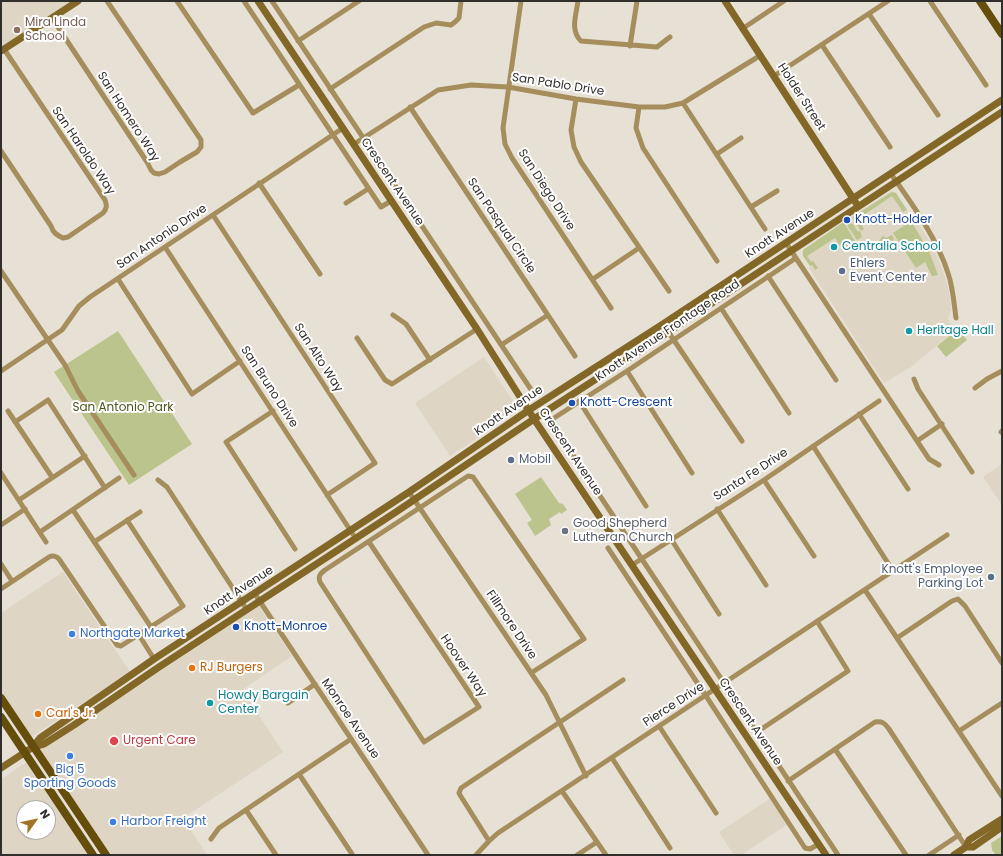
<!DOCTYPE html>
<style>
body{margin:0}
#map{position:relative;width:1003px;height:856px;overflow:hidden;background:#e6e0d5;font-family:Poppins,sans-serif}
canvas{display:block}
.frame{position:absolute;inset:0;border:2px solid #312f2b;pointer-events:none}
.north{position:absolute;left:16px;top:800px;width:40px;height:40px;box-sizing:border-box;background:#fff;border:1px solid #adacaa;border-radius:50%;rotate:57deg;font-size:11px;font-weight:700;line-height:16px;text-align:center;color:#312f2b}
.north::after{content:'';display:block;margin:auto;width:14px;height:18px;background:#a27226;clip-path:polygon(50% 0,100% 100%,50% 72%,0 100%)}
</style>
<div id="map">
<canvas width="1003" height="856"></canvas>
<div class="frame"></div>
<div class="north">N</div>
</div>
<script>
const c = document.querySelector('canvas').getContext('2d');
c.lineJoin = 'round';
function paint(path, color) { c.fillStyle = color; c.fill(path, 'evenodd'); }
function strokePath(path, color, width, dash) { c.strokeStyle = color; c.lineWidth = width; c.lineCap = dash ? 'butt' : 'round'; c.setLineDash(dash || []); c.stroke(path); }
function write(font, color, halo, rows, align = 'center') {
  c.font = font + ' Poppins,sans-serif'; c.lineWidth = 4; c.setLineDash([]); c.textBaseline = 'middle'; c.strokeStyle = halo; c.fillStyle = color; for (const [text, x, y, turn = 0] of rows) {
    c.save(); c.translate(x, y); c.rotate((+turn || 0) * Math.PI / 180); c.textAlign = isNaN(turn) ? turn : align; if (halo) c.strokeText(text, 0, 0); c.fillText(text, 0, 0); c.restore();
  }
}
paint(new Path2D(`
 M1,1H78L1,51Z
 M891,191L896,193L908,211L914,216L933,247L943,271L949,291L951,309L948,319L951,324L957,326V329L911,367L884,383L809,268L810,266L803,256L802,252L803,250Z
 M484,357L516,406V410L515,413L450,456L415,403Z
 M1002,464V505L983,477Z
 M63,572L130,672L31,737L1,691V613Z
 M259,606L292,656L242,690L283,752L183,818L207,855H107L39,751Z
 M27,762L89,855H1V779ZM24,808H48V832H24Z
 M771,798L788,824L741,855H734L719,832Z`), '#dfd5c4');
paint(new Path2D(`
 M892,192L896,193L907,210L903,212L892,196L858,219L864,229L861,231L852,217Z
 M847,220L849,223L853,224L858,232L860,231L862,237L857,240L845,222Z
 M911,221L929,251L938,275L932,276L925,262L916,268L893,233Z
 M842,223H844L855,241L842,249L835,238L807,256L811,262L813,261L818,268L815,270L812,265L810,266L803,256V250Z
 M892,235L894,239L892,241L890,240L875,249L873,245L880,240L881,238L883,236L886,238Z
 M958,329L967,340L946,357L937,346Z
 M118,331L192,444L129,485L54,372Z
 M541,477L559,503L563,504L567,510L561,514L560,512L549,519L551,525L535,536L527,523L532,520L515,494Z
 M1002,836V855H996L992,850L991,843Z`), '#bcc48d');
strokePath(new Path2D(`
 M177,1L253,113L299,85
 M244,1L381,207L391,201
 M272,1L534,394
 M521,1L503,128L505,144L512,158L611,308
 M578,1C576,16 570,30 581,41L657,47L670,37
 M930,1L986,85
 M869,14L938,115
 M52,18L147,162L151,170L154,173L159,174L165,172L180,162L197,152L201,147V140L107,1
 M742,29L784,1
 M298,41L359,1
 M822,45L890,147
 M630,46L637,1
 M774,76L888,1
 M330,89L424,27L436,23L451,25L455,22L459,18L461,1
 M576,99L571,130L574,147L581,162L669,291
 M683,103L765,229
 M410,107L575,356
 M639,107L636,128L643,148L717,261
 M354,144L438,90L471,85L508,87L576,99L639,107H665L683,103L761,55
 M1,151L51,226C53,233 57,235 63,238L68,237L103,213C107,208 107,206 105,200L4,49
 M717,154L741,138
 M891,174C912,204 937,238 948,273C953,287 954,304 956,318
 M259,183L320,274
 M346,203L368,189
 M751,207L777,191
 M213,215L375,463L327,495
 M786,243L929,459L939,465
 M165,247L356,539
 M796,258L627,371L554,418L552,421L553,425L838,855
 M1,271L65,365L78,391L134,475
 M768,276L836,380
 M118,279L192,394L240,361
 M593,279L639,248
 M721,308L789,413
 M393,315L406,324L430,360
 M663,324L742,441
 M357,338L385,380L392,384L477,329
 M501,345L548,315
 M1,371L62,330L79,306L90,297L343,128
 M627,371L692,473
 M914,379L918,389L972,472
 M975,388L987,379L1002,371
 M579,401L646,506
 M8,411L52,477
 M273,411L226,442L295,549
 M859,414L908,489
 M15,422L48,400L105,488
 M1001,432L1002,431
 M917,441L942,424
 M813,446L893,571
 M1,473L46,542
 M158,480L167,487L247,610
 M764,480L814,556
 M409,492L546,695L586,776
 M19,500L85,456
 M717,509L766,585
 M73,510L151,627
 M1,525L25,509
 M40,532L119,478
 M671,539L719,614
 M94,542L140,512
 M369,542L479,707L424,742L320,582C318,576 320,574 325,570L468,476L473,477L584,639L531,673
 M608,548L706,696L805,848L810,849L819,844
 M1,564L12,581
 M632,565L764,480L879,401
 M1,589L49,557C53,555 56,556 59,559L117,645L121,646L183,606L127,520
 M865,590L1002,796
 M255,594L428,855
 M139,635L154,659
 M897,638L952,601L958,599L965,606L1002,663
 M288,703L315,684
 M659,726L716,813
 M959,731L1002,703
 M757,732L848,671L817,621
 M835,749L906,855
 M612,758L670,848
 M299,774L352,854
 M788,781L875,722C882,721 885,723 889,729L966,847
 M562,791L606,855
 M246,810L276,855
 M211,839L219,828L351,739
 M489,841L460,795L459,793L461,788L623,680
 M476,855L489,841L498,833L947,535
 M577,855L597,842
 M929,855L959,835`), '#a58e5c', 5);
strokePath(new Path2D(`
 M258,1L477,329L534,419L826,855
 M725,1L856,203
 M1,51L78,1
 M33,747L40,738L154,659L409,492L529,410L663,324L1002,100
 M1,768L33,747L44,744L74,725L159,667L396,512L534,419L621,363L1002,112
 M966,847L969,840L1002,819
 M954,855L966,847H973L1002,827`), '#826726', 7);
strokePath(new Path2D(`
 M980,1L1002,34
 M1,698L106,855
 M1,717L93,855`), '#654d0b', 8);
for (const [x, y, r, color] of [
 [17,30,4,"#8d6e63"],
 [847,220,4,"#1a4fb4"],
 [834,247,4,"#0f9aa8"],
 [842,271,4,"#5c6f8a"],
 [909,331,4,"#0f9aa8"],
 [572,403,4,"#1a4fb4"],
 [511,460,4,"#5c6f8a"],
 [565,531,4,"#6b7280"],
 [991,577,4,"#5c6f8a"],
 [236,627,4,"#1a4fb4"],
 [72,634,4,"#3f7fe0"],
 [192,668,4,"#e8710a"],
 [210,703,4,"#0f9aa8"],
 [38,714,4,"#e8710a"],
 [114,741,5,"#e0444e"],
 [70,756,4,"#3f7fe0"],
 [113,822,4,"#3f7fe0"]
]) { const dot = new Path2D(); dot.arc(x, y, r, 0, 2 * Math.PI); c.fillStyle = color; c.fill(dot); strokePath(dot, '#fff', 1.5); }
write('12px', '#785e54', '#fff', [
 ["Mira Linda",25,23],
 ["School",25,37]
], 'left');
write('12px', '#312f2b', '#fff', [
 ["San Pablo Drive",558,85,9],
 ["Holder Street",801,97,57],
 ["San Homero Way",128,117,57],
 ["San Haroldo Way",83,151,56],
 ["Crescent Avenue",392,182,56],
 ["San Diego Drive",546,190,57],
 ["San Pasqual Circle",501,226,56],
 ["Knott Avenue",780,234,-33],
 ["San Antonio Drive",162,237,-34],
 ["Knott Avenue Frontage Road",668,331,-34],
 ["San Alto Way",318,358,57],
 ["San Bruno Drive",269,387,57],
 ["Knott Avenue",509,411,-34],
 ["Crescent Avenue",570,452,56],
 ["Santa Fe Drive",751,475,-33],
 ["Knott Avenue",239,591,-33],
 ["Fillmore Drive",511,625,56],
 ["Hoover Way",463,666,56],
 ["Pierce Drive",674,705,-33],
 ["Monroe Avenue",350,719,56],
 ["Crescent Avenue",750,722,56]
]);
write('12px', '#164399', '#fff', [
 ["Knott-Holder",855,220],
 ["Knott-Crescent",580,403],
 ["Knott-Monroe",244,627]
], 'left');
write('12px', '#0d838f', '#fff', [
 ["Centralia School",842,247],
 ["Heritage Hall",917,331],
 ["Howdy Bargain",218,696],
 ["Center",218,710]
], 'left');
write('12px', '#4e5e75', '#fff', [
 ["Ehlers",850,264],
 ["Event Center",850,278],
 ["Mobil",519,460],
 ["Knott's Employee",983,570,"right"],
 ["Parking Lot",983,584,"right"]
], 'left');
write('12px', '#4e551b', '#fff', [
 ["San Antonio Park",123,408]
]);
write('12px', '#5b616d', '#fff', [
 ["Good Shepherd",573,524],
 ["Lutheran Church",573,538]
], 'left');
write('12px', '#366cbe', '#fff', [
 ["Northgate Market",80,634],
 ["Big 5",70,770,"center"],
 ["Sporting Goods",70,784,"center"],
 ["Harbor Freight",121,822]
], 'left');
write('12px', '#c56008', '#fff', [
 ["RJ Burgers",200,668],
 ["Carl's Jr.",46,714]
], 'left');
write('12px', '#be3a42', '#fff', [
 ["Urgent Care",123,741]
], 'left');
</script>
